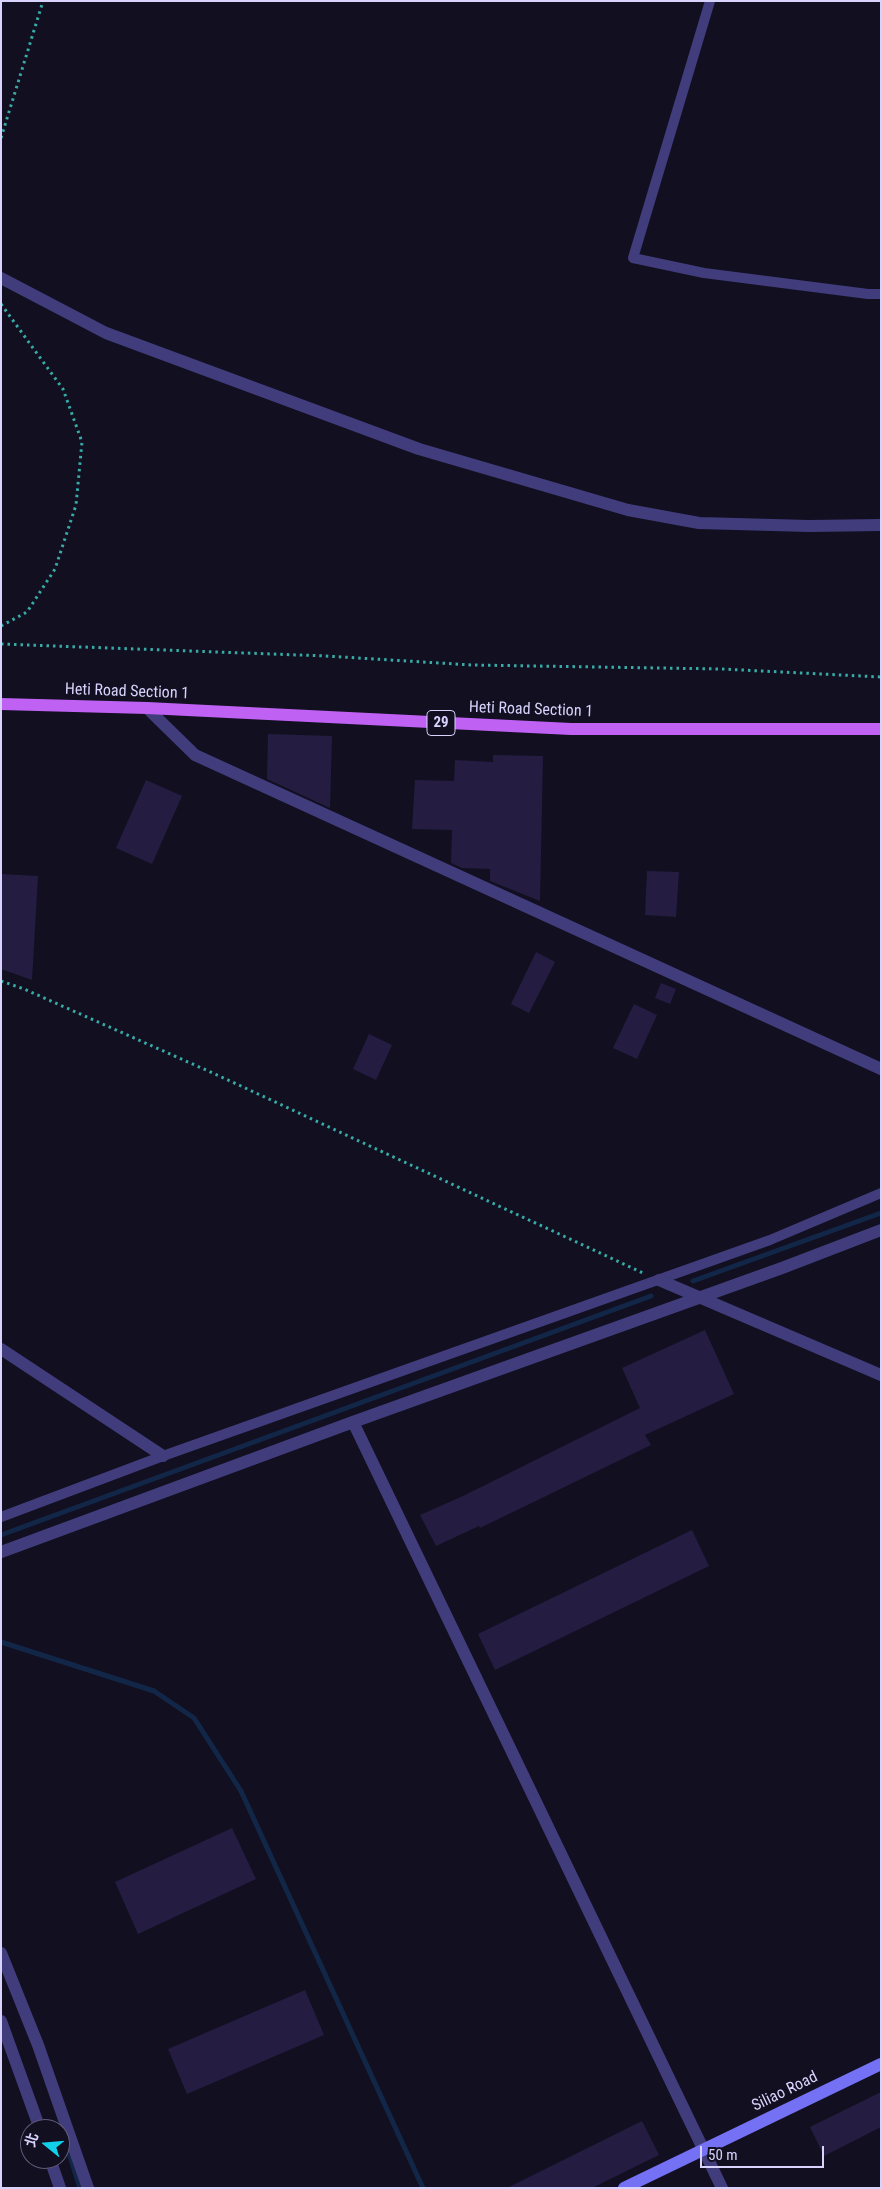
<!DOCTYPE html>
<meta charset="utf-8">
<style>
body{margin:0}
#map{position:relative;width:882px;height:2189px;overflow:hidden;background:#120f21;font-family:"Roboto Condensed","Noto Sans TC",sans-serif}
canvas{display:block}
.frame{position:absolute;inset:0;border:2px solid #d8d3fc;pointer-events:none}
.north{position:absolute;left:20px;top:2119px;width:50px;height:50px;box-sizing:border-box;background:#120f21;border:1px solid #615d79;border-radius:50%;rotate:287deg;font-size:14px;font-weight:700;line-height:20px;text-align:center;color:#d8d3fc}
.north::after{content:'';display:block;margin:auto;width:18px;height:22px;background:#11d1ea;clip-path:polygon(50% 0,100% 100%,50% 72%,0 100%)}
.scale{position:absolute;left:700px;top:2146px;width:124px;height:22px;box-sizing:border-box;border:2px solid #d8d3fc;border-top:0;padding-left:6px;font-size:15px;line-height:18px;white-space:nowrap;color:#d8d3fc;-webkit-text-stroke:4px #120f21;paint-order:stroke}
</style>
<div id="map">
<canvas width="882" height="2189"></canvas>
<div class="frame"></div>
<div class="north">北</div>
<div class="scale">50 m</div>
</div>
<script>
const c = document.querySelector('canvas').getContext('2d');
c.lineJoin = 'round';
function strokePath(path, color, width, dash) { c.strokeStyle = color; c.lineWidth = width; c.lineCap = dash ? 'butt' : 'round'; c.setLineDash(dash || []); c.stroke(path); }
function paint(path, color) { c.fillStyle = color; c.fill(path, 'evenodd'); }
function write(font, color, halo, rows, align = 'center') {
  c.font = font + ' "Roboto Condensed",sans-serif'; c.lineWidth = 5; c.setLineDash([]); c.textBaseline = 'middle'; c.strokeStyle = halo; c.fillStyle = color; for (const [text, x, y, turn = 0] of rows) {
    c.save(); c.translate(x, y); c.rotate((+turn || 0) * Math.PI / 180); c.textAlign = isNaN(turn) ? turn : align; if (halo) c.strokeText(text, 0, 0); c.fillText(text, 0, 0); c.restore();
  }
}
strokePath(new Path2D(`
 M693,1281L881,1213
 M1,1535L651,1296
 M1,1642L154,1691L194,1718L241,1791L423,2188
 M62,2131L80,2188`), '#122747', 5);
paint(new Path2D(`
 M268,734L332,736L330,808L267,779Z
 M493,755L543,756L540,901L490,881V869L462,868L451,863L452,830L412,829L415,780L454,781L455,760L493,762Z
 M146,780L182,796L152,864L116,848Z
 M647,871L679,872L676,917L645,915Z
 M2,874L38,876L32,980L1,969Z
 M536,952L555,962L529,1013L511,1004Z
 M661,983L676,989L670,1004L655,998Z
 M634,1004L657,1015L637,1059L613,1048Z
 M369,1034L392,1045L376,1080L353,1069Z
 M705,1330L734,1394L645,1435L651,1445L480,1528L479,1526L436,1546L420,1515L463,1496L640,1408L622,1368Z
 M692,1530L709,1566L495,1670L478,1634Z
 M232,1828L256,1879L138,1934L115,1882Z
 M305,1990L324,2035L187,2094L168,2049Z
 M881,2092V2127L824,2156L810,2127Z
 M642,2121L659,2155L592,2188H507Z`), '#241d41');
strokePath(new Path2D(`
 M1,138L43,1
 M1,304L63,389L82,442L76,505L55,569L27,612L1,626
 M1,644L326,656L472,665L722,669L881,677
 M1,981L24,989L215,1074L643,1273`), '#37aba6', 3, [2.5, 4]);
strokePath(new Path2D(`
 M710,1L633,258L704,273L868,294H881
 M1,1517L163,1456L770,1240L881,1193`), '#413d7d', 10);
strokePath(new Path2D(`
 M1,278L106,333L419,449L628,510L699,523L809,526L881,525
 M147,708L195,755L881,1069
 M659,1280L881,1375
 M1,1349L163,1456
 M353,1422L722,2188
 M1,1552L353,1422L782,1268L881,1230
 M1,1953L38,2045L88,2188
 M1,2021L40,2129
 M50,2159L60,2188`), '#413d7d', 12);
strokePath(new Path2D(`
 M624,2188L881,2064`), '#7571f5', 12);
strokePath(new Path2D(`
 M1,704L147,708L571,729H881`), '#bf62f4', 12);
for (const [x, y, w] of [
 [441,723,28]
]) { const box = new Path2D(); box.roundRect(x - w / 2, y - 12.5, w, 25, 4); c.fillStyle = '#120f21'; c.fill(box); strokePath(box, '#d8d3fc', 1); }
write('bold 15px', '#d8d3fc', null, [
 ["29",441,723]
]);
write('16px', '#d8d3fc', '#120f21', [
 ["Heti Road Section 1",127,692,2],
 ["Heti Road Section 1",531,710,2],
 ["Siliao Road",785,2092,-26]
]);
</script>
